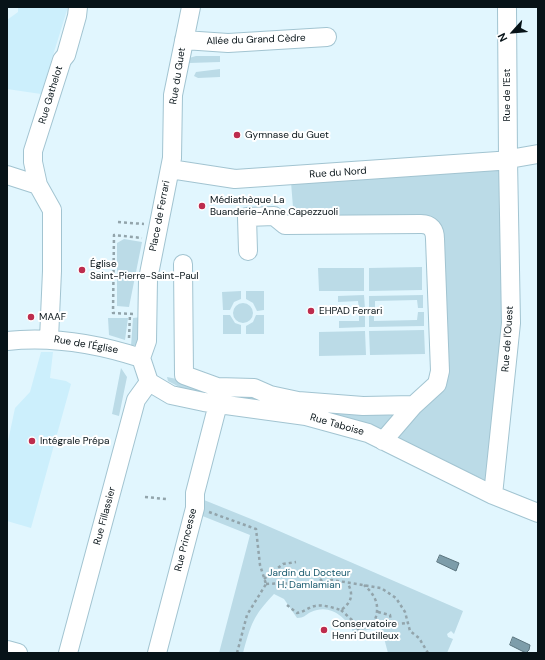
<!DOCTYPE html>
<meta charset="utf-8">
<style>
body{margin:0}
#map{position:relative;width:545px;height:660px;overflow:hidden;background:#e1f6fe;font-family:"DM Sans",sans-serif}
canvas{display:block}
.frame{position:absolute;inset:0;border:8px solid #071318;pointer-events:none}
.north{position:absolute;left:493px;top:12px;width:40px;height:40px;-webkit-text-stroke:3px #fff;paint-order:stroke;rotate:243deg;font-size:11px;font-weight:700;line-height:16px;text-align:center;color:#071318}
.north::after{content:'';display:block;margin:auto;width:14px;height:18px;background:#071318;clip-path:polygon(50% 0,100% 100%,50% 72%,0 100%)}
</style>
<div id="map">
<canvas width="545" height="660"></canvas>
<div class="frame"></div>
<div class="north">N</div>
</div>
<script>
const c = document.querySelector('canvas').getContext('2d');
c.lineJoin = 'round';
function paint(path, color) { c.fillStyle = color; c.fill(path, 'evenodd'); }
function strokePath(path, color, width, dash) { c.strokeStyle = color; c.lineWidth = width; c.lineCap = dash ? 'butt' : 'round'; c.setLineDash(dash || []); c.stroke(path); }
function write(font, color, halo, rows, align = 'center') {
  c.font = font + ' "DM Sans",sans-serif'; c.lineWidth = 4; c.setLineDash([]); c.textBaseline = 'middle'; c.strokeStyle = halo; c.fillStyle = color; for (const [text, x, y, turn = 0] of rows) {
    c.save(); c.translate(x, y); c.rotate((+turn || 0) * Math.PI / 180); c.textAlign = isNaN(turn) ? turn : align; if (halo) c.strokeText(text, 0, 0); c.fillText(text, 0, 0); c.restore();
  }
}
paint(new Path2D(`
 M18,7H68L41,94L7,89V20L18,12Z
 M41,352H53L50,378L66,381L71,384L31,528L7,521V446L15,408L30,392Z`), '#cceffc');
paint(new Path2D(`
 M196,56H220V62L189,63V58Z
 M220,69V77L198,78L194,76L196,72Z
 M497,167L503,174V327L487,478L485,480L391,437L433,393L443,235L294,220L291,182Z
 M124,239L142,242L129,307L117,306V243Z
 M422,267V290L369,291V268Z
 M318,268H364V291H319Z
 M241,291V299L234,302L230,310H223L222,292Z
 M246,291H264V310L257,311L253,303L246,299Z
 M364,295L365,309H359L358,301L338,302V296Z
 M423,295V308H418L417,300L375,301V309H369V296Z
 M233 313a10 10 0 1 1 20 0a10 10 0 1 1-20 0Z
 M418,312H424V326L369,327V313H374V321L417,320Z
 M365,313V327L339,328V321H359V314Z
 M223,315H230L235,323L241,325V334H223Z
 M256,315H264V334H246V326L253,322Z
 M143,317V336L136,345L131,346L133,318Z
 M108,318H128L125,340L109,335Z
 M424,330L425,354L370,355L369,331Z
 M365,331L366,355L319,356V332Z
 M121,368L127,377L119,416L112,414Z
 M167,377L186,381L404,410L383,433L185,390L168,381Z
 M204,500L256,521L463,611L454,634L451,631L447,634L448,637L453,639L447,653H388L381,627L354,633C346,617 330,603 311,612C305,615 304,618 297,618L284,599L274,594C253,616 251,624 243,653H219L250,535L200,515Z`), '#bbdbe7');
const water = new Path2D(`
 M440,555L459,563L456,571L437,562Z
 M513,637L530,645L529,650L526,653L510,645Z`);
paint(water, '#7d9daa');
strokePath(water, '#5a747e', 1);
const minor = new Path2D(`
 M184,40L228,43L327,37
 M170,169L235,179L498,161L538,154
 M7,175L38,185L52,210V271L49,339
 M38,185L33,162V151L62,60L66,55L77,16L78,7
 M248,251L247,217L274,216L285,225L421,224C431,224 435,230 435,239L440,371L437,384L414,405L383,441
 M183,264L184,375L217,387L254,388L270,395L298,401L363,406L414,405
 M7,341C52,336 98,344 141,358
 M141,358L149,382L171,395L204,402L306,416L368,433L493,495L538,513
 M141,358L147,341L148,279L172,158L173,95L191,7
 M493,495L511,323L508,160L507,7
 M7,650L18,653
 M68,653L136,400L149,382
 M157,653L195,508V493L218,404`);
strokePath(minor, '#a2c4d1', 20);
strokePath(new Path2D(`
 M118,222L144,224
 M133,314L113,313L114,235L142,238
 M129,338L130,314
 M145,497L166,499
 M209,512L256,529L260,565L266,584
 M264,579L283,564L296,562
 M320,579L324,583
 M266,584C283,583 297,583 312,588L332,580L381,588L396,598L405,612L410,631L419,638L428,653
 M302,585L304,581
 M287,605L297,613C304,612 309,607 315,606C323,604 333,608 341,610C351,603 354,595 348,584
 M341,610L352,620L358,629L372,626C381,610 378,597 364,585
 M378,612L390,615L391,621L398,624L407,623
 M237,653L247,615L266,584`), '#92a4ab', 2.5, [3, 3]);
strokePath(minor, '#fff', 18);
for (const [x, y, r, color] of [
 [237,135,4,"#bd2c4d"],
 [202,206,4,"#bd2c4d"],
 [82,270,4,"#bd2c4d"],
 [311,311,4,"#bd2c4d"],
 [31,317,4,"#bd2c4d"],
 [32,441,4,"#bd2c4d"],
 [324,630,4,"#bd2c4d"]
]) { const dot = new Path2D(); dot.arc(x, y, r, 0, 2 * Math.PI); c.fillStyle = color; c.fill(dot); strokePath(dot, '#fff', 1.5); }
write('10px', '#071318', '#fff', [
 ["Allée du Grand Cèdre",256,40,-2],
 ["Rue du Guet",178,76,-81],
 ["Rue Gathelot",51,95,-73],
 ["Rue de l'Est",507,95,-90],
 ["Rue du Nord",338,173,-4],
 ["Place de Ferrari",160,216,-79],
 ["Rue de l'Ouest",508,339,-86],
 ["Rue de l'Église",86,345,10],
 ["Rue Taboise",337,425,16],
 ["Rue Fillassier",105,516,-75],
 ["Rue Princesse",186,540,-76]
]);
write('10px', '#071318', '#fff', [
 ["Gymnase du Guet",245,135],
 ["Médiathèque La",210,200],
 ["Buanderie-Anne Capezzuoli",210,212],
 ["Église",90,264],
 ["Saint-Pierre-Saint-Paul",90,276],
 ["EHPAD Ferrari",319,311],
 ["MAAF",39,317],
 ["Intégrale Prépa",40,441],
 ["Conservatoire",332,624],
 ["Henri Dutilleux",332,636]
], 'left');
write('10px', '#195a6e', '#fff', [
 ["Jardin du Docteur",309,573],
 ["H. Damlamian",309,585]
]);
</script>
